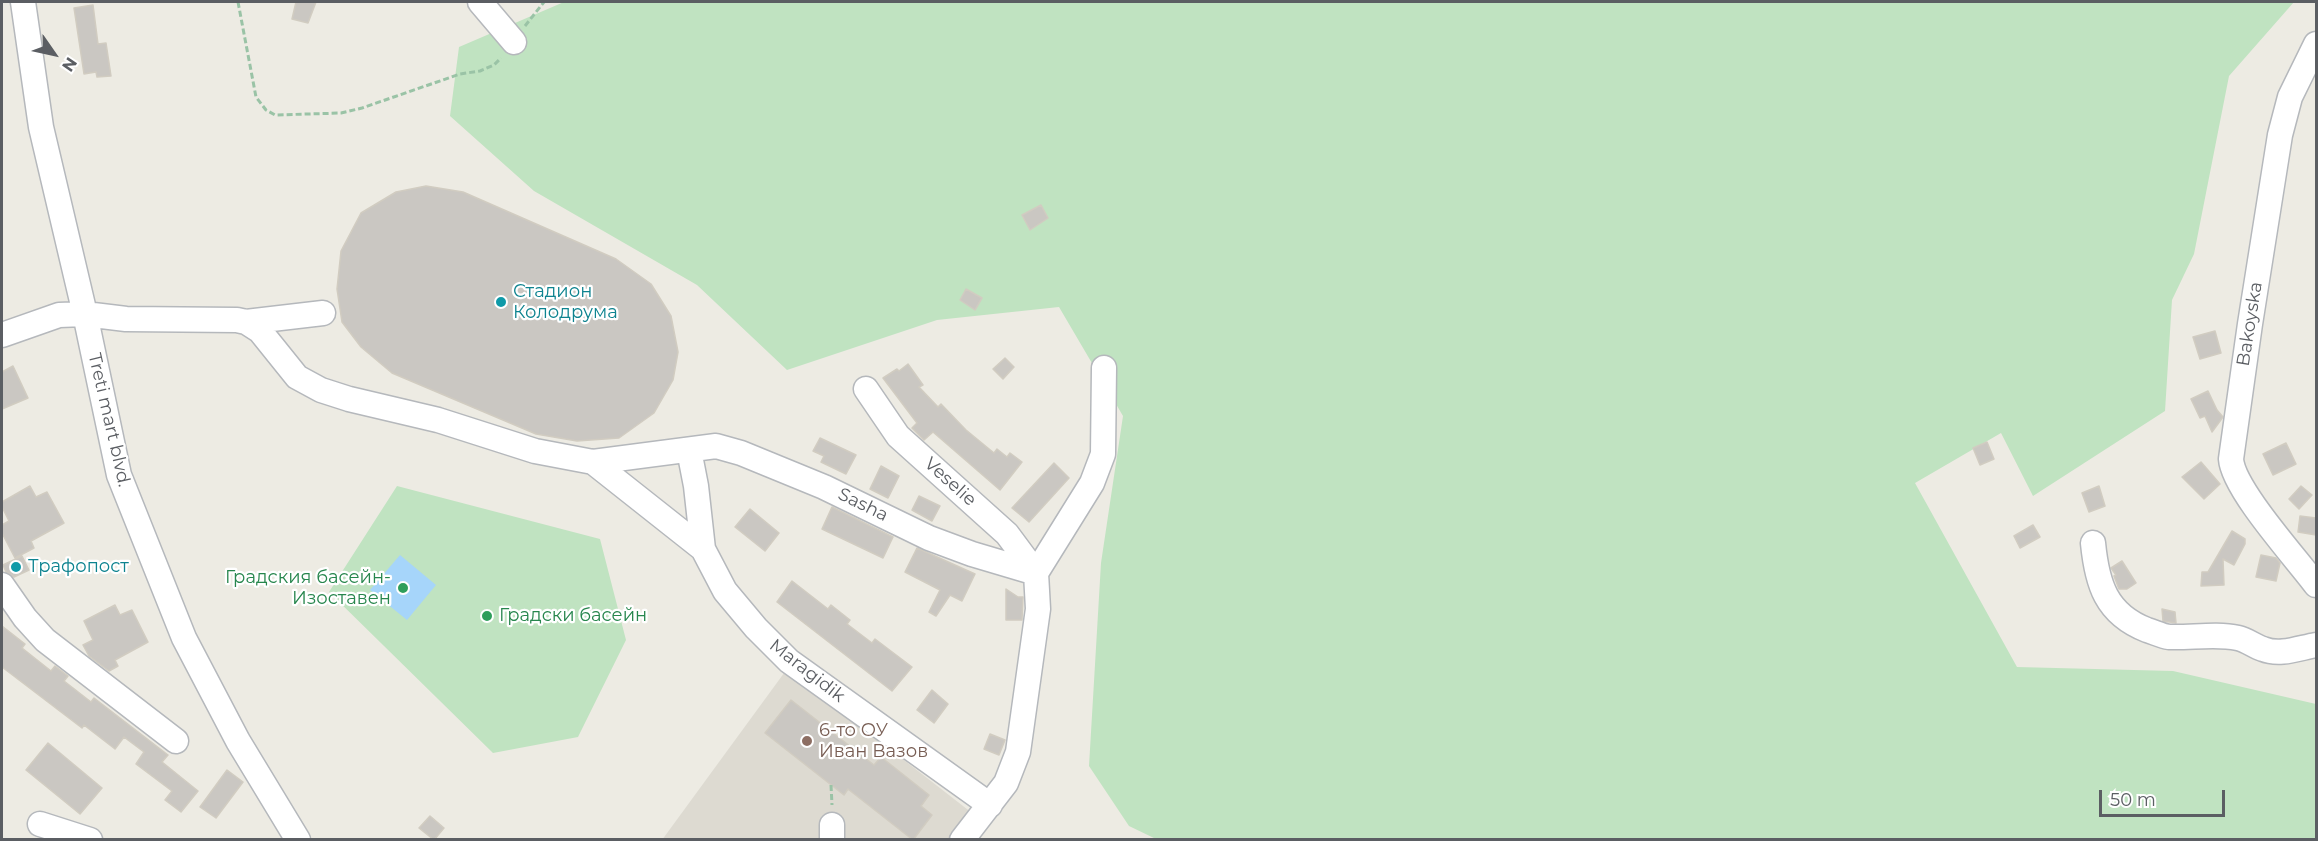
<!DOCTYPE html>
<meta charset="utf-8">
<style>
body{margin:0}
#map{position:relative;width:2318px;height:841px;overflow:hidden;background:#edebe3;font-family:Montserrat,sans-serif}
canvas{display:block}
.frame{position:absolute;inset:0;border:3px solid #5b5e63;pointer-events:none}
.north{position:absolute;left:24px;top:24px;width:60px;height:60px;-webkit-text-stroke:4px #fff;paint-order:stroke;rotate:124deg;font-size:16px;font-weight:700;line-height:24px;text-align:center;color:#5b5e63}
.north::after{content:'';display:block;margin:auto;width:21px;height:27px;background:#5b5e63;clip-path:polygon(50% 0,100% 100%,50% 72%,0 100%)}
.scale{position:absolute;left:2099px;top:790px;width:126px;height:27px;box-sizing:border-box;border:3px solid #5b5e63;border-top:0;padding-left:8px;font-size:18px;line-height:21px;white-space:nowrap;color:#5b5e63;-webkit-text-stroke:4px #fff;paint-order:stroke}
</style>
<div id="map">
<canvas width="2318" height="841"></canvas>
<div class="frame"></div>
<div class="north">N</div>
<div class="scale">50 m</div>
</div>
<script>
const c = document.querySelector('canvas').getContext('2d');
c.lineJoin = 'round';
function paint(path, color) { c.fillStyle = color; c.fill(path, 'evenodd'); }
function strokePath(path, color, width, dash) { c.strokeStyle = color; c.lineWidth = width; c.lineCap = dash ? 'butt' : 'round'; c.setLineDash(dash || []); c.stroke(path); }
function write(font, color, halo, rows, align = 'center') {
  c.font = font + ' Montserrat,sans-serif'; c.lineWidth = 4.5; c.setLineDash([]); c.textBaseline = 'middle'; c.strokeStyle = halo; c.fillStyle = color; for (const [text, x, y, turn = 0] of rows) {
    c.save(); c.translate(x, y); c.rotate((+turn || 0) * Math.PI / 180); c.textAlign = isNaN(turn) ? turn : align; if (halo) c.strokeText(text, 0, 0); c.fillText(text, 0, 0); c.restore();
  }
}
paint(new Path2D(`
 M787,669L972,813L950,839L662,840Z`), '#dddad1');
paint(new Path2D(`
 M564,2H2294L2229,76L2194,254L2172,300L2165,411L2033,496L2001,433L1915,483L2017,667L2173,671L2316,704V839H1156L1129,826L1089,766L1101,563L1123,416L1059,307L937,320L787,370L697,285L534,191L450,116L459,47Z
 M397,486L600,539L626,640L578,737L493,753L329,592Z`), '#c0e3c1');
paint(new Path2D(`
 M400,555L436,585L407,620L370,590Z`), '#a6d5fa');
const building = new Path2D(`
 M296,2H316L308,23L292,19Z
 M93,5L98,44L106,43L111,76L97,77L96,72L84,74L74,8Z
 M426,186L463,192L616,259L651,284L671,316L678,352L673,380L654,413L619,438L577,441L536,434L392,373L361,347L342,322L337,289L341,251L361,213L396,192Z
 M1041,205L1048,218L1030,230L1022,215Z
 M966,289L982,298L975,310L960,300Z
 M2215,331L2221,353L2200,359L2193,337Z
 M1005,358L1014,367L1003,379L993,369Z
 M908,364L923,385L919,387L938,407L941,404L966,430L994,453L997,449L1007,457L1010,453L1022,462L1000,490L933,432L924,440L912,428L917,423L883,378L897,369L899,371Z
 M13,366L28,398L2,409V372Z
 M2208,391L2217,410L2223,417L2212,432L2205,416L2200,418L2191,399Z
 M820,438L856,455L846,474L821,462L824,456L813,451Z
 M1987,442L1994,459L1980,465L1973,448Z
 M2286,443L2296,464L2273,475L2263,454Z
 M2201,462L2220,484L2204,499L2182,477Z
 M1054,463L1069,478L1029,522L1012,508Z
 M881,466L899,476L888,498L870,489Z
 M30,486L36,497L47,492L64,523L31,541L34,548L15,558L2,533V525L9,521L2,507V502Z
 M2099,486L2105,506L2089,512L2082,493Z
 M2301,486L2312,495L2299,509L2289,499Z
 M919,496L940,506L932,521L912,510Z
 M832,507L893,537L883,558L822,529Z
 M750,509L779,533L765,551L735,527Z
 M2300,516L2316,518V535L2298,532Z
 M2033,525L2040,537L2020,548L2014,536Z
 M2232,531L2245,539V544L2234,565L2223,559L2224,585L2201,586L2202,572H2208Z
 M917,548L975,574L962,601L950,595L936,616L929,612L940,590L905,572Z
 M2261,555L2276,558L2280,563L2276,581L2256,577Z
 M22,556L29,570L14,577L6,572L3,565Z
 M2122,561L2136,583L2127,589H2119L2114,576L2116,575L2111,568Z
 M792,581L828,609L831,605L850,620L847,624L872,643L875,639L912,667L892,691L777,602Z
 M1006,589L1018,597H1023L1022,620H1006Z
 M115,605L120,615L132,610L148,642L115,660L118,666L109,671L89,656L83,645L93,640L84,621Z
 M2162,609L2175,612L2176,623L2163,621Z
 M2,626L25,644L22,648L51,671L55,666L68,676L64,681L91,702L94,698L168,755L162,762L198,791L181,812L165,800L172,791L136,764L144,752L124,737L115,749L84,725L82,728L2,667Z
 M932,690L948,704L934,723L917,710Z
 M791,700L874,765L881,757L929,795L921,806L932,815L913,840L848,789L844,795L765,733Z
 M990,734L1005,740L999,755L984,749Z
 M48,743L102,788L80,814L26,770Z
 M227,770L243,782L216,818L200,807Z
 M430,816L444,828L434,840L419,828Z`);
paint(building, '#cac7c2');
strokePath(building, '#d1ccc1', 1.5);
const minor = new Path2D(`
 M23,2L41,127L85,314L119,475L184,638L238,741L298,840
 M480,2L514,42
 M2316,44L2290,97L2280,135L2250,324L2231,459C2233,489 2296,558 2316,585
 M246,322L323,313
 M2,335L59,315L85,314L126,319L237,320L246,322L260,331L297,377L321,390L349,399L438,420L535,451L593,462L716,446L741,453L824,487L929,538L972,554L1036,573
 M866,389L898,436L1007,534L1036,573
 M689,450L696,486L703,549L725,591L756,628L789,661L990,805
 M593,462L703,549
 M2093,543C2097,584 2106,614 2147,630C2154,632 2162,636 2169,637C2191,638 2216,633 2238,638C2247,640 2254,646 2263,649C2280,656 2299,648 2316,645
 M2,585L25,618L45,640L176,741
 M40,824L90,840
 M832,825V840
 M962,840L1006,783L1018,752L1038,609L1036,573L1092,483L1103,454L1104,368`);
strokePath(minor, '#b5b8bc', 27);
strokePath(new Path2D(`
 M238,2L256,97L266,110L275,115L341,113L362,108L460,74L480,71L494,65L501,58
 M525,26L544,2
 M831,785L832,805`), '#9ac3a6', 3, [6, 3]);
strokePath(minor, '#fff', 24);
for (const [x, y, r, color] of [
 [501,302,6,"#0f9aa8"],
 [16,567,6,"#0f9aa8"],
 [403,588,6,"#2e9e5b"],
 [487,616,6,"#2e9e5b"],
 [807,741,6,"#8d6e63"]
]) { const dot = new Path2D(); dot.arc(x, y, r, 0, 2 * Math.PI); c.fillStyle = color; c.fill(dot); strokePath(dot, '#fff', 2); }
write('18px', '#0d838f', '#fff', [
 ["Стадион",513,292],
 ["Колодрума",513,313],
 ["Трафопост",28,567]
], 'left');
write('18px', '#5b5e63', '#fff', [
 ["Bakoyska",2250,324,-81],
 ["Treti mart blvd.",109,420,77],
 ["Veselie",950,482,42],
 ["Sasha",863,505,26],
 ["Maragidik",807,671,38]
]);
write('18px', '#27864d', '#fff', [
 ["Градския басейн-",391,578],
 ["Изоставен",391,599],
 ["Градски басейн",499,616,"left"]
], 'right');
write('18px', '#785e54', '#fff', [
 ["6-то ОУ",819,731],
 ["Иван Вазов",819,752]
], 'left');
</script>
